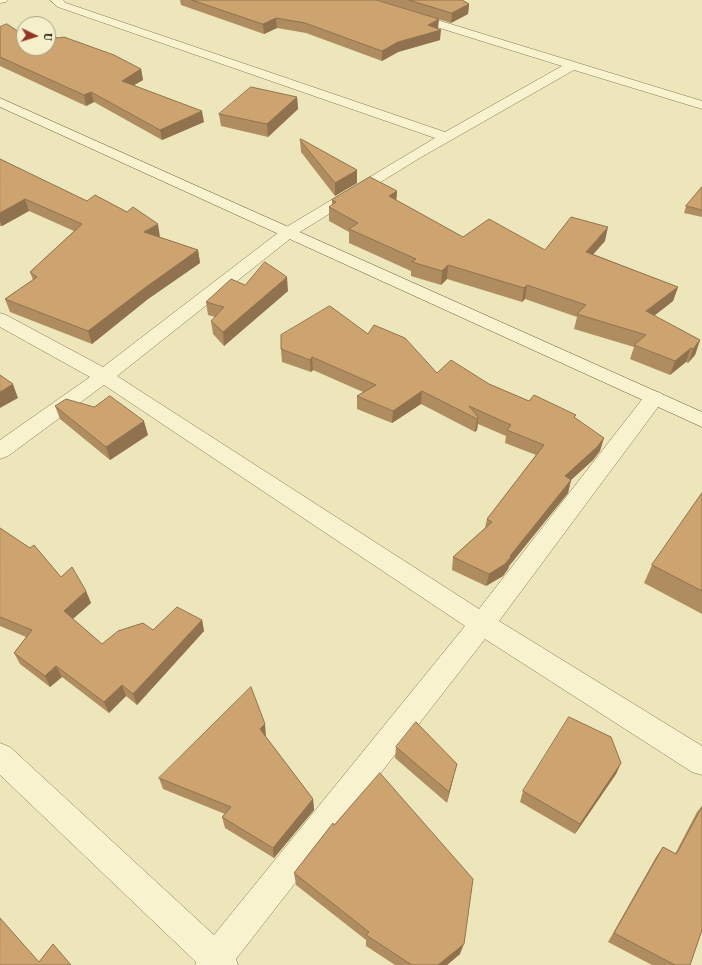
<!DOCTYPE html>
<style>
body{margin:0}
#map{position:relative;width:702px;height:965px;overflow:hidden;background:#eee6bb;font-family:"Source Serif 4",serif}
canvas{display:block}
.north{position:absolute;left:16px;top:16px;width:40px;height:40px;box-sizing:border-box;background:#f5efcb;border:1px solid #a8a084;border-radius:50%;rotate:94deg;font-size:11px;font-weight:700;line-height:16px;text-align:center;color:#342a1a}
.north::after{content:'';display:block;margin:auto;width:14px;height:18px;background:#953425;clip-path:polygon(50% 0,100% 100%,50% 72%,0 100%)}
</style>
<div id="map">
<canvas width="702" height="965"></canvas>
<div class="north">U</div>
</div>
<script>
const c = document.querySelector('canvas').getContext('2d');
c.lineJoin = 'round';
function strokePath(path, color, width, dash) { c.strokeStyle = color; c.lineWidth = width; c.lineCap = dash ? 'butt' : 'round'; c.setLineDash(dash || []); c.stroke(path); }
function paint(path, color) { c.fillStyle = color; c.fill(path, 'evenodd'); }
const minor = new Path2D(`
 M0,0H8L6,2L0,3Z
 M50,0H63L66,3L445,132L562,66L356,2L354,0H372L702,101V109L574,70L418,159L295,235L117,376L479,609L647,393L654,391L661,393L664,398L661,403L499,621L702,746V775L692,772L485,639L236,959L238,965H195L196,962L0,775V743L10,747L214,935L465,626L104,385L8,456L0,459V440L90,377L0,327V313L6,315L103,367L283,229L435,138L58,7Z`);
const secondary = new Path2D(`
 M0,98L702,412V427L0,107Z`);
strokePath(minor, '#857655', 1);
strokePath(secondary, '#675639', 1);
paint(minor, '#f9f2ce');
paint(secondary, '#f9f2ce');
paint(new Path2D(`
 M180,0H376L438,29L440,40L398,52L382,61L306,33L277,28L264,34L181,5Z
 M377,0H462L469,4L468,14L451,23Z
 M0,27L141,69L143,80L134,85L204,122L162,140L94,102L86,106L0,66Z
 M297,97L298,109L268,137L221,126L219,114Z
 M300,140L357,183L335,196L301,152Z
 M0,159L160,237L198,250L200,263L148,299L92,344L10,312L5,299L33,280L30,272L74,231L29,211L2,226H0Z
 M702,187V217L684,213L686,206Z
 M397,191L396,200L463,237L545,250L605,241L593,254L678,287L673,301L654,316L700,340L695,355L688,363L686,362L670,375L630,359L634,347L574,329L577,317L525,299L522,302L447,279L441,285L411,276V271L349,243V232L329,221V207L332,205V200Z
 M245,285L288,291L224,346L213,334L211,321L215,317L208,315L206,302Z
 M368,334L437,373L489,384L529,401L575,418L600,451L593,460L571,480L568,493L509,566L508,569L503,576L486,586L452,570L453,557L485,528L487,519L536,455L505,443L506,436L478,424L477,430L475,432L421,404L392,423L357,409V396L363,392L313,370L311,372L282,362L281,349Z
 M55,406L148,435L110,460L60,419Z
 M702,493V614L644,583L652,565Z
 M0,528L61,577L86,591L91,603L73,619L102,644L153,630L202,620L204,631L137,705L126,696L109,713L62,677L50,687L20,664L14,653L26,637L0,626Z
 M266,736V737L313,799L314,810L274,858L225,828L222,817L225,814L163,789L159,778Z
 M396,747L454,775L447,803L395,758Z
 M621,763L616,774L575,834L520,802L523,791Z
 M702,806V930L690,965H652L608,942L656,857L663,847L675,854L697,812Z
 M294,873L460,954L447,965H395L366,946V940L296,885Z`), '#b08d60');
paint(new Path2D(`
 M469,4L468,14L451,23L452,13Z
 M276,18L277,28L264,34L263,24Z
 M439,19L438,29L441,30L440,40L398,52L382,61V51L428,25Z
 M141,69L143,80L124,91L122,81Z
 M91,92L94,102L86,106L84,95Z
 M297,97L298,109L268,137L267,124Z
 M202,111L204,122L162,140L160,130Z
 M357,170V183L335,196V183Z
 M397,191L396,205L389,196Z
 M25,199L29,211L2,226L0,221V213Z
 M158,224L160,237L144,232Z
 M608,227L605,241L583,266L586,252Z
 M198,250L200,263L148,299L92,344L88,331L146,287Z
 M448,265L447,279L441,285L442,271Z
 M287,277L288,291L224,346L223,332Z
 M527,285L525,299L522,302L524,288Z
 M678,287L673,301L642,325L646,311Z
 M700,340L695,355L688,363L693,349Z
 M691,348L686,362L670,375L675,361Z
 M312,357L313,370L311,372L310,360Z
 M13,384L18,398L0,408V392Z
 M422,391L421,404L392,423L393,411Z
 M478,417L477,430L475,432L477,419Z
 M144,421L148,435L110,460L106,447Z
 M604,438L600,451L593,460L571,480L568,493L509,566L508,569L503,576L486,586L489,574L510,556L565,476Z
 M86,591L91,603L69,622L64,611Z
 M202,620L204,631L137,705L133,694Z
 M56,666L62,677L50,687L45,676Z
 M122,685L126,696L109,713L104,702Z
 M265,724L266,736L262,741L260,729Z
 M621,763L616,774L575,834L580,824Z
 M457,764L454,775L447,803L449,792Z
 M313,799L314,810L274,858L273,848Z
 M464,944L460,954L447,965H438Z`), '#90734e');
const building = new Path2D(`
 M192,0H376L439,19L428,25L441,30L398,42L382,51L305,23L276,18L263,24Z
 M409,0H462L469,4L452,13Z
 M7,24L22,34L24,33V48H48V35L58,38L64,37L114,55L141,69L122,81L202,111L160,130L91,92L84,95L0,57V27Z
 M251,87L297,97L267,124L219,114Z
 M301,139L357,170L335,183L300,140Z
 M0,159L87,201L95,195L127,212L133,207L158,224L144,232L198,250L146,287L88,331L5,299L37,277L30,272L82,224L25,199L0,213Z
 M370,177L397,191L389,196L463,237L489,219L545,250L571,217L608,227L586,252L678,287L646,311L700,340L693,349L691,348L675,361L634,345L646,335L577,314L586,305L527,285L524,288L448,265L442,271L412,262L416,259L349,229L358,223L329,207L336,202L332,200Z
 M702,187V210L686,206Z
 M265,262L287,277L223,332L211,321L224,307L206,302L231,279L245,285Z
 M330,306L368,334L374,325L405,338L437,373L451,360L489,384L529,401L534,395L576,415L574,417L604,438L597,447L565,476L571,480L510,556L511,557L505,564L489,574L453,557L492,522L487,519L544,445L507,430L511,425L469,406L478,417L477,419L422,391L393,411L357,396L376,385L312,357L310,360L281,349V335Z
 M0,375L13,384L0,392Z
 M110,396L144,421L106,447L55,406L66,399L94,407Z
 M702,493V591L652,565Z
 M0,528L30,548L34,545L61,577L72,567L86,591L64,611L102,644L118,631L143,623L153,630L177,607L202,620L133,694L122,685L104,702L56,666L45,676L14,653L32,630L0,617Z
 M251,687L265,724L260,729L313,799L273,848L222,817L231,807L159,778Z
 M569,717L611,737L621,763L580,824L523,791Z
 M416,722L457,764L449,792L396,747Z
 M380,773L473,879L464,944L438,965H412L366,935L369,932L294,873L333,823L334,825Z
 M702,807V930L690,965H675L614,933L663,847L676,854Z
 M0,918L39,962L53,944L71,965H0Z`);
paint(building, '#cda470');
strokePath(building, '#90734e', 1);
</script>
